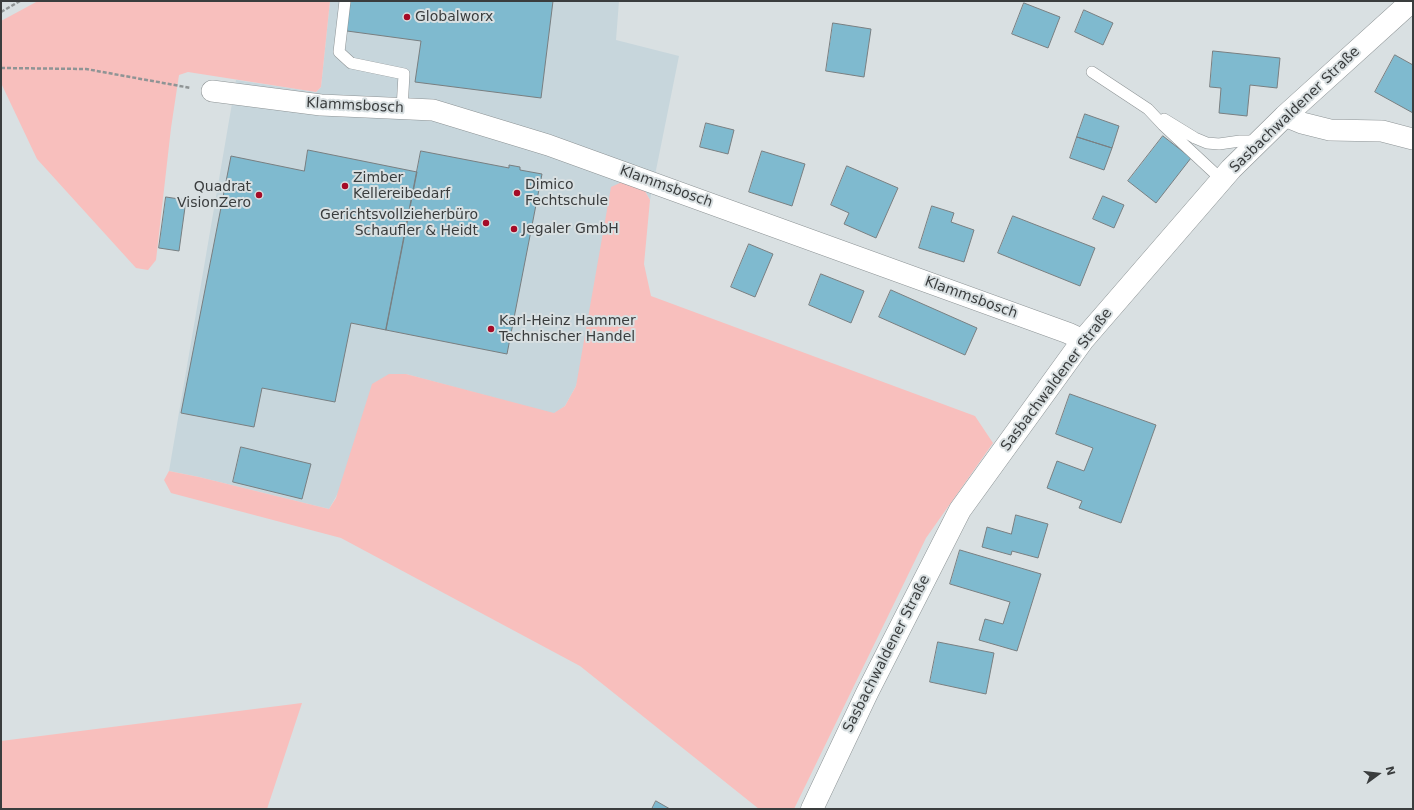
<!DOCTYPE html>
<meta charset="utf-8">
<style>
body{margin:0}
#map{position:relative;width:1414px;height:810px;overflow:hidden;background:#d9e0e2;font-family:"DejaVu Sans",sans-serif}
canvas{display:block}
.frame{position:absolute;inset:0;border:2px solid #3a3d3e;pointer-events:none}
.north{position:absolute;left:1358px;top:754px;width:40px;height:40px;-webkit-text-stroke:3px #d9e0e2;paint-order:stroke;rotate:75deg;font-size:11px;font-weight:700;line-height:16px;text-align:center;color:#3a3d3e}
.north::after{content:'';display:block;margin:auto;width:14px;height:18px;background:#3a3d3e;clip-path:polygon(50% 0,100% 100%,50% 72%,0 100%)}
</style>
<div id="map">
<canvas width="1414" height="810"></canvas>
<div class="frame"></div>
<div class="north">N</div>
</div>
<script>
const c = document.querySelector('canvas').getContext('2d');
c.lineJoin = 'round';
function paint(path, color) { c.fillStyle = color; c.fill(path, 'evenodd'); }
function strokePath(path, color, width, dash) { c.strokeStyle = color; c.lineWidth = width; c.lineCap = dash ? 'butt' : 'round'; c.setLineDash(dash || []); c.stroke(path); }
function write(font, color, halo, rows, align = 'center') {
  c.font = font + ' "DejaVu Sans",sans-serif'; c.lineWidth = 4; c.setLineDash([]); c.textBaseline = 'middle'; c.strokeStyle = halo; c.fillStyle = color; for (const [text, x, y, turn = 0] of rows) {
    c.save(); c.translate(x, y); c.rotate((+turn || 0) * Math.PI / 180); c.textAlign = isNaN(turn) ? turn : align; if (halo) c.strokeText(text, 0, 0); c.fillText(text, 0, 0); c.restore();
  }
}
paint(new Path2D(`
 M330,1H619L616,40L679,56L650,200L645,191L576,386L565,406L554,414L406,374L329,509L199,477L169,471L236,80L316,92L321,87Z`), '#c7d6dc');
paint(new Path2D(`
 M38,1H330L321,87L316,92L188,72L179,75L171,128L156,260L148,270L136,268L37,159L1,83V21Z
 M622,182L645,191L650,200L644,264L651,296L975,416L993,443L926,538L794,809H759L580,666L341,538L171,493L164,480L169,471L199,477L329,509L336,498L372,384L389,374H406L554,413L565,406L576,386L611,187Z
 M302,703L267,809H1V741Z`), '#f8bfbd');
const building = new Path2D(`
 M350,1H553L541,98L415,82L421,41L347,31Z
 M1024,3L1060,17L1048,48L1012,34Z
 M1084,10L1113,23L1103,45L1075,32Z
 M833,23L871,29L864,77L826,71Z
 M1213,51L1280,58L1277,88L1250,85L1247,116L1219,113L1221,88L1210,87Z
 M1395,55L1413,65V113L1375,92Z
 M1085,114L1119,126L1112,148L1077,137Z
 M706,123L734,130L728,154L700,147Z
 M1163,136L1191,158L1156,203L1128,181Z
 M1077,137L1112,148L1104,170L1070,158Z
 M308,150L417,172L386,330L351,323L335,402L262,388L254,427L181,413L231,156L304,171Z
 M421,151L509,168V165L520,167V170L542,174L507,354L386,330Z
 M762,151L805,164L792,206L749,192Z
 M847,166L898,188L876,238L844,224L849,213L831,205Z
 M1103,196L1124,205L1114,228L1093,219Z
 M166,197L186,200L179,251L159,248Z
 M932,206L954,213L951,222L974,230L964,262L919,248Z
 M1013,216L1095,248L1080,286L998,253Z
 M749,244L773,254L755,297L731,287Z
 M821,274L864,291L851,323L809,305Z
 M891,290L977,328L965,355L879,317Z
 M1070,394L1156,425L1121,523L1079,508L1082,501L1047,488L1057,461L1084,471L1093,448L1056,434Z
 M241,447L311,464L302,499L233,482Z
 M1016,515L1048,524L1038,558L1012,551L1011,555L982,547L987,527L1011,534Z
 M960,550L1041,574L1017,651L979,640L985,619L1003,624L1010,602L950,584Z
 M938,642L994,653L986,694L930,682Z
 M656,801L670,809H652Z`);
paint(building, '#7fbacf');
strokePath(building, '#797f81', 1);
const lane = new Path2D(`
 M345,1L339,52L351,63L404,74L402,109
 M1092,72L1148,109L1163,125L1222,180
 M1164,119L1195,138L1207,143L1219,144L1240,141H1258`);
const street = new Path2D(`
 M212,91L321,105L433,110L548,145L1068,333L1083,340
 M1285,116L1302,123L1330,130L1382,131L1413,139`);
const secondary = new Path2D(`
 M812,809L867,693L960,510L1083,340L1231,169L1285,116L1412,1`);
strokePath(lane, '#8d9395', 12);
strokePath(street, '#8d9395', 22);
strokePath(secondary, '#8d9395', 23);
strokePath(new Path2D(`
 M1,12L20,1
 M1,68L86,69L191,88`), '#8f9495', 2.5, [4, 2]);
strokePath(lane, '#fff', 11);
strokePath(street, '#fff', 21);
strokePath(secondary, '#fff', 22);
for (const [x, y, r, color] of [
 [407,17,4,"#a50b27"],
 [345,186,4,"#a50b27"],
 [517,193,4,"#a50b27"],
 [259,195,4,"#a50b27"],
 [486,223,4,"#a50b27"],
 [514,229,4,"#a50b27"],
 [491,329,4,"#a50b27"]
]) { const dot = new Path2D(); dot.arc(x, y, r, 0, 2 * Math.PI); c.fillStyle = color; c.fill(dot); strokePath(dot, '#d9e0e2', 1.5); }
write('14px', '#3a3d3e', '#d9e0e2', [
 ["Globalworx",415,17],
 ["Zimber",353,178],
 ["Kellereibedarf",353,194],
 ["Dimico",525,185],
 ["Fechtschule",525,201],
 ["Quadrat",251,187,"right"],
 ["VisionZero",251,203,"right"],
 ["Gerichtsvollzieherbüro",478,215,"right"],
 ["Schaufler & Heidt",478,231,"right"],
 ["Jegaler GmbH",522,229],
 ["Karl-Heinz Hammer",499,321],
 ["Technischer Handel",499,337]
], 'left');
write('14px', '#3a3d3e', '#d9e0e2', [
 ["Klammsbosch",355,106,3],
 ["Sasbachwaldener Straße",1295,110,-44],
 ["Klammsbosch",666,187,20],
 ["Klammsbosch",971,298,20],
 ["Sasbachwaldener Straße",1057,380,-53],
 ["Sasbachwaldener Straße",887,654,-63]
]);
</script>
